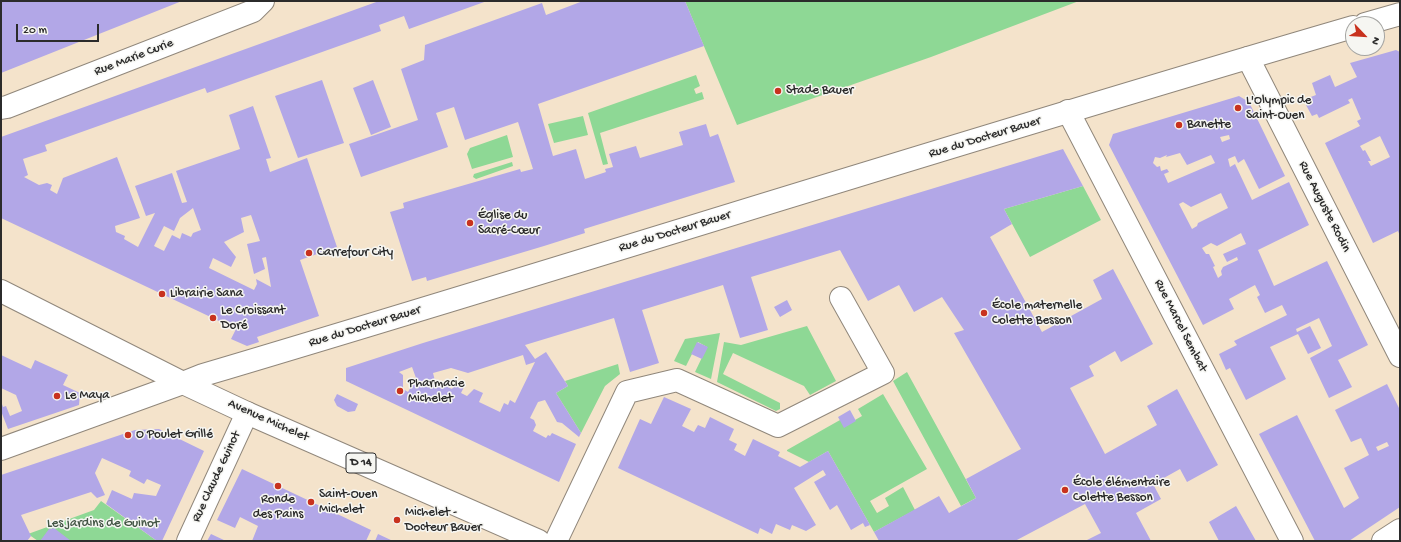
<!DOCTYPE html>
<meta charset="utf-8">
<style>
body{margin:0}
#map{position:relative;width:1401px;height:542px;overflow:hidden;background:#f4e3cb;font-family:"Gochi Hand",sans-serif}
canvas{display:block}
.frame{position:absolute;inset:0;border:2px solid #2b2b2b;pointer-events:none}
.north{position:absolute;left:1345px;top:16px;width:40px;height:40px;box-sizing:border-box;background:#f6f6f2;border:1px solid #a5a5a2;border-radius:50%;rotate:115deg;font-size:11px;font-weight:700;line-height:16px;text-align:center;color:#2b2b2b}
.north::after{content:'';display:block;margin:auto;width:14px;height:18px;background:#c8321e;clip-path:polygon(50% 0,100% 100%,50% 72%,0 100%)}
.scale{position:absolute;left:16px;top:24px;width:83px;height:18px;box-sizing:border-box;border:2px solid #2b2b2b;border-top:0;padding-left:5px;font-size:12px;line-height:14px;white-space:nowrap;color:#2b2b2b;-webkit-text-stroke:3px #f6f6f2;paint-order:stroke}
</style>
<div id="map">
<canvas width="1401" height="542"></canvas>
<div class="frame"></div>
<div class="north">N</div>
<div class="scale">20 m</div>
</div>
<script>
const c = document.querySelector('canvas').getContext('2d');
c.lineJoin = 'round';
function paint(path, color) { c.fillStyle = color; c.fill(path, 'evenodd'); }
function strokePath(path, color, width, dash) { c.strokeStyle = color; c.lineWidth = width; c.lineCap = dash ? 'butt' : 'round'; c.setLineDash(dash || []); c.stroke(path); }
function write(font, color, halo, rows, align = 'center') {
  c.font = font + ' "Gochi Hand",sans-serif'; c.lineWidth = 3; c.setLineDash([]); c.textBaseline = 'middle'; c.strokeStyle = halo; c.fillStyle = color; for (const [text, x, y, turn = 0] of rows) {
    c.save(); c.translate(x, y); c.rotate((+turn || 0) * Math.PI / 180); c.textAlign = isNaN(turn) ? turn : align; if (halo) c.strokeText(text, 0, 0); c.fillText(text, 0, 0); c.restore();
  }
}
paint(new Path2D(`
 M685,1H1079L931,57L737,125Z
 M696,75L700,86L694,89L696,94L702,92L704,99L600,133L608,164L603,165L588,113Z
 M583,116L588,135L554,143L548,124Z
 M507,135L513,157L472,169L467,154L470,148Z
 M512,162L513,166L476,179L473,177L474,174Z
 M1083,186L1101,220L1030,257L1004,209Z
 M807,326L836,381L810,395L804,386L733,353L723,374L780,403V409L776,411L717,382L724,342L741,345Z
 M720,333L711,379L695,372L707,347L698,342L686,366L674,361L685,339Z
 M618,364L620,374L605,386L581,433L556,393L568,386L565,381Z
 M907,372L976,498L961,506L893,381Z
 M883,394L927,469L870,501L877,513L889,506L885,498L903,487L915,510L874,532L828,451L809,462L787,451V450L840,420H855L862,416L858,409Z
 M101,501L157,541H38L28,534L94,510Z`), '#8ed895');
paint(new Path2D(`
 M1,1H182L1,73Z
 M379,1H487L409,29L404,16L379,25L381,31L207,93L205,88L45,145L47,151L23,159L28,175L24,177L39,185L47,183L52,185L50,190L57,194L63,178L117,157L140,218L115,226L116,232L125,236L124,239L138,247L155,213L146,216L135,186L172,173L182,203L187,202L176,171L240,149L229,115L253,106L271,158L266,159L270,172L307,158L337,247L300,260L319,316L257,337L259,342L247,346L231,339L236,329L1,218V137ZM193,208L201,230L193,233L191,237L182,233L180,239L172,235L164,251L154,246L164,226L174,231L180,218ZM251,215L260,241L247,244L254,274L265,269L262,258L266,257L271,287L256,279L257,284L254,290L209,268L213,258L231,267L236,257L224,242L244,232L241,218Z
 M583,1H685L704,46L538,104L553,156L576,149L585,179L606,172L605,169L613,167L609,154L636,146L640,158L683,145L679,132L706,124L710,137L718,134L735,182L584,229L585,233L544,246L427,281L426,277L412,281L390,212L404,208L403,203L406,202L520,169L521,172L533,169L518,122L465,140L454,107L436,113L448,147L361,177L349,144L418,120L401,69L424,60L425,45L542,3L546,15Z
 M1396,50L1400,52V236L1398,231L1373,243L1325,143L1360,126L1357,121L1361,119L1352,98L1348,100L1350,103L1319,118L1317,114L1312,116L1306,105L1308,98L1316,95L1312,83L1330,75L1335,87L1357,77L1350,63ZM1380,136L1390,157L1371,166L1368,161H1371L1365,150L1363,151L1360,146Z
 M322,80L344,143L298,158L275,96Z
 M373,80L391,127L371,135L353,88Z
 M1239,96L1249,102L1285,176L1259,189L1244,159L1238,163L1235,156L1228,159L1230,167L1235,164L1252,200L1289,182L1309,225L1258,250L1274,286L1327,261L1368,345L1338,360L1352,387L1329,398L1310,358L1332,346L1319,318L1296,329L1297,332L1310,326L1321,348L1308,354L1298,334L1270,347L1286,379L1246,400L1230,368L1226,370L1219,354L1237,345L1234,341L1287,315L1282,305L1265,313L1257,297L1260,295L1255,285L1229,299L1234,309L1203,325L1109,145L1113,134ZM1229,135L1230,139L1222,142L1220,137ZM1180,153L1187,165L1211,155L1215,163L1168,183L1164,174L1169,172L1167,169L1161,171L1160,166L1157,167L1153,163L1155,157L1160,158L1167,155L1166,157ZM1221,193L1228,208L1198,223L1197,226L1192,229L1179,204L1183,202L1191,207ZM1241,233L1246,244L1223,254L1227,262L1237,257L1238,260L1223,267L1221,271L1222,275L1218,278L1213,267L1215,266L1209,254H1206L1202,248L1211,243L1217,246Z
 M1063,149L1083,186L1004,209L1012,224L990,237L1042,332L1102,299L1093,280L1113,269L1153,344L1121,362L1115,351L1089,366L1094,376L1070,388L1105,454L1157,425L1147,406L1177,389L1218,465L1187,482L1180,469L1153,484L1161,499L1136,513L1151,541H1085L1101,533L1085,504L1015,541H879L874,532L939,496L949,513L976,498L966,479L1021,449L954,333L964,330L942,297L914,312L899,285L868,301L840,250L751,277L768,330L740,338L723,285L642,310L659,363L630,372L614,318L525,345L535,359L546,352L568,386L556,393L581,433L579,437L562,423L557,422L545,400L538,402L530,418L534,420L536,425L533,431L546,438L548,435L550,436L552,433L576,444L559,482L346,381V368L423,343ZM523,355L526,365L535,362L515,403L510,400L508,405L504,403L500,412L479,402L483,393L474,389L467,396L461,393L465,385L457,380L452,389L435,381L433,373L451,368L468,373ZM412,367L416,378L408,392L403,389V375L399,372Z
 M787,300L792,310L780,317L774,307Z
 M697,342L708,347L702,359L691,354Z
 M1,355L31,369L35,360L68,375L63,385L80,393L79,405L8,429L1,411V401L3,407L6,406L10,416L22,411L16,395L1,388Z
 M1387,384L1400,410V507L1349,541H1315L1259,434L1297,415L1344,508L1359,498L1344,468L1369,455L1361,438L1351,442L1335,410ZM1387,442L1389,446L1378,451L1376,447Z
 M337,394L358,404L355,411L348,412L337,406L334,400Z
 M664,397L691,409L682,426L694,432L698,425L705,428L710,417L734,429L729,440L737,444L734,450L745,456L753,439L780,452L778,456L800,467L828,451L870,525L865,527L863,523L851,530L837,505L830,510L814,482L826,475L823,470L794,488L816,525L806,531L792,525L790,530L776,524L772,534L760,528L758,534L618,468L640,419L651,424Z
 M850,410L856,421L844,428L838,417Z
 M159,429L204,451L162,541H157L106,504L112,490L132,499L134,493L156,496L161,485L147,479L144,484L129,476L131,471L102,458L95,473L105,495L97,498L91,492L21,515L31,536L27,541H1V475L135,430Z
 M242,469L371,530L366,541H252L258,526L240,517L235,528L217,520Z
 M1236,506L1256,541H1219L1209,522Z
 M54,528L71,541H40L49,529Z
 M211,534L226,541H207Z
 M378,534L393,541H375Z`), '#b2a7e7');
const street = new Path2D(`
 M1248,58L1400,356
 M1,108L7,107L253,11L263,1
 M1068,111L1292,541
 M1,449L183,383
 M188,541L247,413
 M556,541L627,392L677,380L778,426L883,373L841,298
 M1383,541L1400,530`);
const secondary = new Path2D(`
 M1365,24L1400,14
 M183,383L203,375C587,261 968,139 1353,27`);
const primary = new Path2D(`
 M1,291L183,383L247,413L539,541`);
strokePath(street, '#90877b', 24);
strokePath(secondary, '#90877b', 24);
strokePath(primary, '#90877b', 24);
strokePath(street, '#fff', 22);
strokePath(secondary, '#fff', 22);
strokePath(primary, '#fff', 22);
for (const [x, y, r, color] of [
 [778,91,4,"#c8321e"],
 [1238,108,4,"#c8321e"],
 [1179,125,4,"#c8321e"],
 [470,223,4,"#c8321e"],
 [309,253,4,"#c8321e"],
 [162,294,4,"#c8321e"],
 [984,313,4,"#c8321e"],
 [213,318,4,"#c8321e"],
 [400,391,4,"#c8321e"],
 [57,396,4,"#c8321e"],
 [128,435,4,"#c8321e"],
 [278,486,4,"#c8321e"],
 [1065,490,4,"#c8321e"],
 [311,502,4,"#c8321e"],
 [397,520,4,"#c8321e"]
]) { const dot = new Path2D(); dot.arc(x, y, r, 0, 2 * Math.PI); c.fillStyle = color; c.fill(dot); strokePath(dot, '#f6f6f2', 1.5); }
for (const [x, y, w] of [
 [361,463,30]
]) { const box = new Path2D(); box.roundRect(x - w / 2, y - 10, w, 20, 3); c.fillStyle = '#f6f6f2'; c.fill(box); strokePath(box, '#2b2b2b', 1); }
write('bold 12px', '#2b2b2b', null, [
 ["D 14",361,463]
]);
write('13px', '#2b2b2b', '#f6f6f2', [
 ["Rue Marie Curie",134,58,-21],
 ["Rue du Docteur Bauer",985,138,-17],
 ["Rue Auguste Rodin",1324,207,63],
 ["Rue du Docteur Bauer",675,232,-17],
 ["Rue Marcel Sembat",1180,326,63],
 ["Rue du Docteur Bauer",365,327,-17],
 ["Avenue Michelet",268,421,24],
 ["Rue Claude Guinot",217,477,-65]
]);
write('13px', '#2b2b2b', '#f6f6f2', [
 ["Stade Bauer",786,91],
 ["L'Olympic de",1246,101],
 ["Saint-Ouen",1246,116],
 ["Banette",1187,125],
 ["Église du",478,216],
 ["Sacré-Cœur",478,231],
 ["Carrefour City",317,253],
 ["Librairie Sana",170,294],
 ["École maternelle",992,306],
 ["Colette Besson",992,321],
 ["Le Croissant",221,311],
 ["Doré",221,326],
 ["Pharmacie",408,384],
 ["Michelet",408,399],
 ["Le Maya",65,396],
 ["O Poulet Grillé",136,435],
 ["École élémentaire",1073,483],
 ["Colette Besson",1073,498],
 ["Saint-Ouen",319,495],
 ["Michelet",319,510],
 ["Ronde",278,500,"center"],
 ["des Pains",278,515,"center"],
 ["Michelet -",405,513],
 ["Docteur Bauer",405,528]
], 'left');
write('13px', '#445646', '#f6f6f2', [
 ["Les jardins de Guinot",103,524]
]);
</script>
